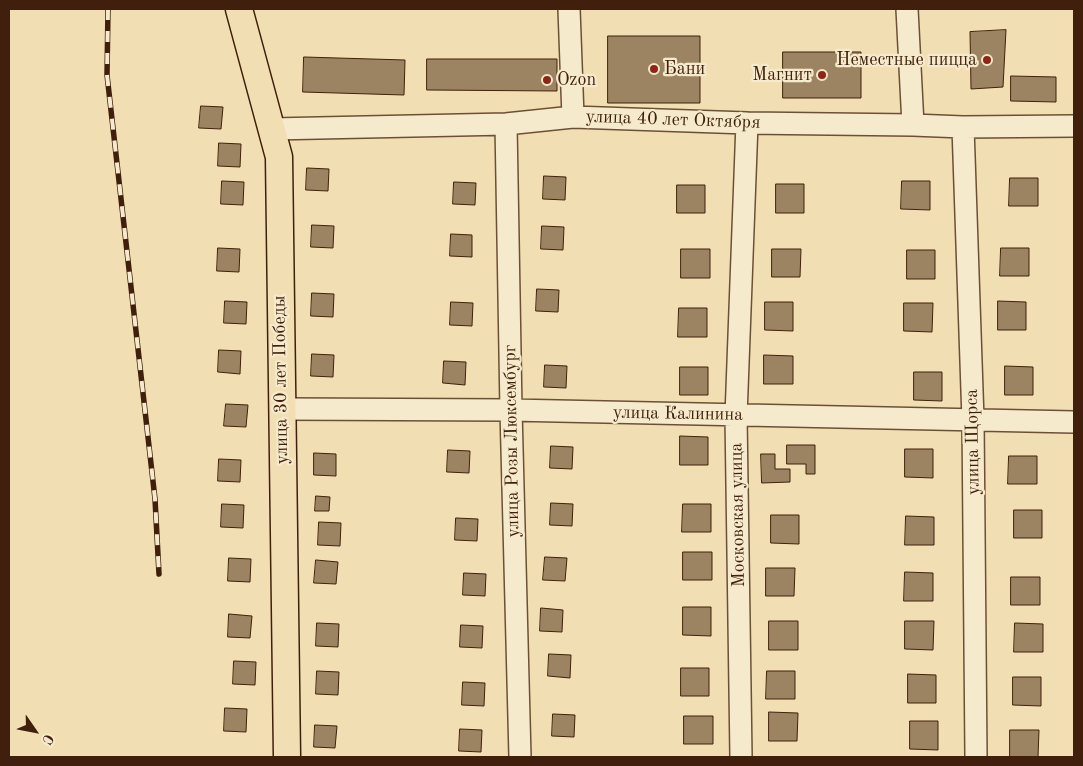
<!DOCTYPE html>
<meta charset="utf-8">
<style>
body{margin:0}
#map{position:relative;width:1083px;height:766px;overflow:hidden;background:#f1deb2;font-family:"Old Standard TT",serif}
canvas{display:block}
.frame{position:absolute;inset:0;border:10px solid #40200c;pointer-events:none}
.north{position:absolute;left:10px;top:706px;width:50px;height:50px;-webkit-text-stroke:4px #f6eacd;paint-order:stroke;rotate:123deg;font-size:14px;font-weight:700;line-height:20px;text-align:center;color:#40200c}
.north::after{content:'';display:block;margin:auto;width:18px;height:22px;background:#40200c;clip-path:polygon(50% 0,100% 100%,50% 72%,0 100%)}
</style>
<div id="map">
<canvas width="1083" height="766"></canvas>
<div class="frame"></div>
<div class="north">С</div>
</div>
<script>
const c = document.querySelector('canvas').getContext('2d');
c.lineJoin = 'round';
function paint(path, color) { c.fillStyle = color; c.fill(path, 'evenodd'); }
function strokePath(path, color, width, dash) { c.strokeStyle = color; c.lineWidth = width; c.lineCap = dash ? 'butt' : 'round'; c.setLineDash(dash || []); c.stroke(path); }
function write(font, color, halo, rows, align = 'center') {
  c.font = font + ' "Old Standard TT",serif'; c.lineWidth = 4.5; c.setLineDash([]); c.textBaseline = 'middle'; c.strokeStyle = halo; c.fillStyle = color; for (const [text, x, y, turn = 0] of rows) {
    c.save(); c.translate(x, y); c.rotate((+turn || 0) * Math.PI / 180); c.textAlign = isNaN(turn) ? turn : align; if (halo) c.strokeText(text, 0, 0); c.fillText(text, 0, 0); c.restore();
  }
}
const building = new Path2D(`
 M1006,30L1003,87L971,89L970,32Z
 M608,36H700V103H608Z
 M783,52H861V98H783Z
 M304,57L405,60L404,95L303,92Z
 M427,59H557V91L427,90Z
 M1011,76L1056,77V102L1011,101Z
 M201,106L223,107L221,129L199,128Z
 M219,143L241,144L240,167L218,166Z
 M307,168L329,169L328,191L306,190Z
 M544,176L566,177L565,200L543,199Z
 M1010,178H1038V206H1009Z
 M222,181L244,182L243,205L221,204Z
 M902,181H930V210L901,209Z
 M454,182L476,183L475,205L453,204Z
 M776,184H804V213H776Z
 M677,185H705V213H677Z
 M312,225L334,226L333,248L311,247Z
 M542,226L564,227L563,250L541,249Z
 M451,234L472,235V257L450,256Z
 M218,248L240,249L239,272L217,271Z
 M1001,248H1029V276H1000Z
 M681,249H710V278H681Z
 M772,249H801L800,277H772Z
 M907,250H935V279H907Z
 M537,289L559,290L558,312L536,311Z
 M312,293L334,294L333,317L311,316Z
 M225,301L247,302L246,324L224,323Z
 M998,301L1026,302V330H998Z
 M451,302L473,303L472,326L450,325Z
 M765,302H793V331L765,330Z
 M904,303H933L932,332L904,331Z
 M679,308H707V337H678Z
 M219,350L241,351L240,374L218,372Z
 M312,354L334,355L333,377L311,376Z
 M764,355L793,356V384H764Z
 M444,361L466,362L465,385L443,383Z
 M545,365L567,366L566,388L544,387Z
 M1005,366L1033,367V395H1005Z
 M680,367H708V395H680Z
 M914,372H942V401L914,400Z
 M226,404L248,405L246,427L224,426Z
 M680,436L708,437V465H680Z
 M787,445H815V474H806V464H787Z
 M551,446L573,447L572,469L550,468Z
 M905,449H933V478L905,477Z
 M448,450L470,451L469,473L447,472Z
 M314,453L336,454V476L314,475Z
 M761,454H775V469H790V482L762,483Z
 M1009,456H1037V484H1008Z
 M219,459L241,460L240,482L218,481Z
 M316,496L330,497L329,511H315Z
 M551,503L573,504L572,526L550,525Z
 M222,504L244,505L243,528L221,527Z
 M683,504H711V532H682Z
 M1014,510H1042V538H1014Z
 M771,515H799V544L771,543Z
 M906,516L934,517V545H905Z
 M456,518L478,519L477,541L455,540Z
 M319,522L341,523L340,546L318,545Z
 M683,552H712V580H683Z
 M545,557L567,558L565,581L543,580Z
 M229,558L251,559L250,582L228,581Z
 M316,560L338,562L336,584L314,583Z
 M766,568H795L794,596H766Z
 M905,572L933,573V601H904Z
 M464,573L486,574L485,596L463,595Z
 M1011,577H1040V605H1011Z
 M683,607H711V636L683,635Z
 M541,608L563,610L562,632L540,631Z
 M229,614L252,616L250,638L228,637Z
 M769,621H798V650H769Z
 M905,621H934L933,650L905,649Z
 M317,623L339,624L338,647L316,646Z
 M1015,623L1043,624V652H1014Z
 M461,625L483,626L482,648L460,647Z
 M549,654L571,655L570,678L548,676Z
 M234,661L256,662L255,685L233,684Z
 M681,668H709V696H681Z
 M317,671L339,672L338,695L316,694Z
 M767,671H795V699H766Z
 M908,674L936,675V703H908Z
 M1013,677H1041V706L1013,705Z
 M463,682L485,683L484,706L462,705Z
 M225,708L247,709L246,732L224,731Z
 M769,712L798,713L797,741H769Z
 M553,714L575,715L574,737L552,736Z
 M684,716H713V744H684Z
 M910,721H938V750L910,749Z
 M315,725L337,726L335,748L314,747Z
 M460,729L482,730L481,752L459,751Z
 M1010,730H1039L1038,757H1010Z`);
paint(building, '#9c8362');
strokePath(building, '#40200c', 1);
const minor = new Path2D(`
 M569,9L573,117
 M907,9L913,125
 M506,124L511,410L520,757
 M963,127L973,420L976,757
 M272,129L506,124L573,117L747,123L913,125L963,127L1074,126
 M282,409L511,410L1074,422
 M741,757L736,416L747,123`);
const major = new Path2D(`
 M239,9L279,157L287,757`);
strokePath(minor, '#6c5036', 24);
strokePath(major, '#40200c', 29);
strokePath(minor, '#f6eacd', 21);
strokePath(major, '#f1deb2', 26);
const rail = new Path2D(`
 M108,9L107,75L155,499L159,574`);
strokePath(rail, '#40200c', 5.5);
strokePath(rail, '#f6eacd', 4, [11]);
for (const [x, y, r, color] of [
 [987,60,5,"#8f2418"],
 [654,69,5,"#8f2418"],
 [822,75,5,"#8f2418"],
 [547,80,5,"#8f2418"]
]) { const dot = new Path2D(); dot.arc(x, y, r, 0, 2 * Math.PI); c.fillStyle = color; c.fill(dot); strokePath(dot, '#f6eacd', 2); }
write('18px', '#40200c', '#f6eacd', [
 ["Неместные пицца",977,60],
 ["Бани",664,69,"left"],
 ["Магнит",812,75],
 ["Ozon",557,80,"left"]
], 'right');
write('18px', '#40200c', '#f6eacd', [
 ["улица 40 лет Октября",673,120,2],
 ["улица 30 лет Победы",281,380,-91],
 ["улица Калинина",678,414,1],
 ["улица Розы Люксембург",512,441,-91],
 ["улица Щорса",973,442,-91],
 ["Московская улица",738,515,-91]
]);
</script>
